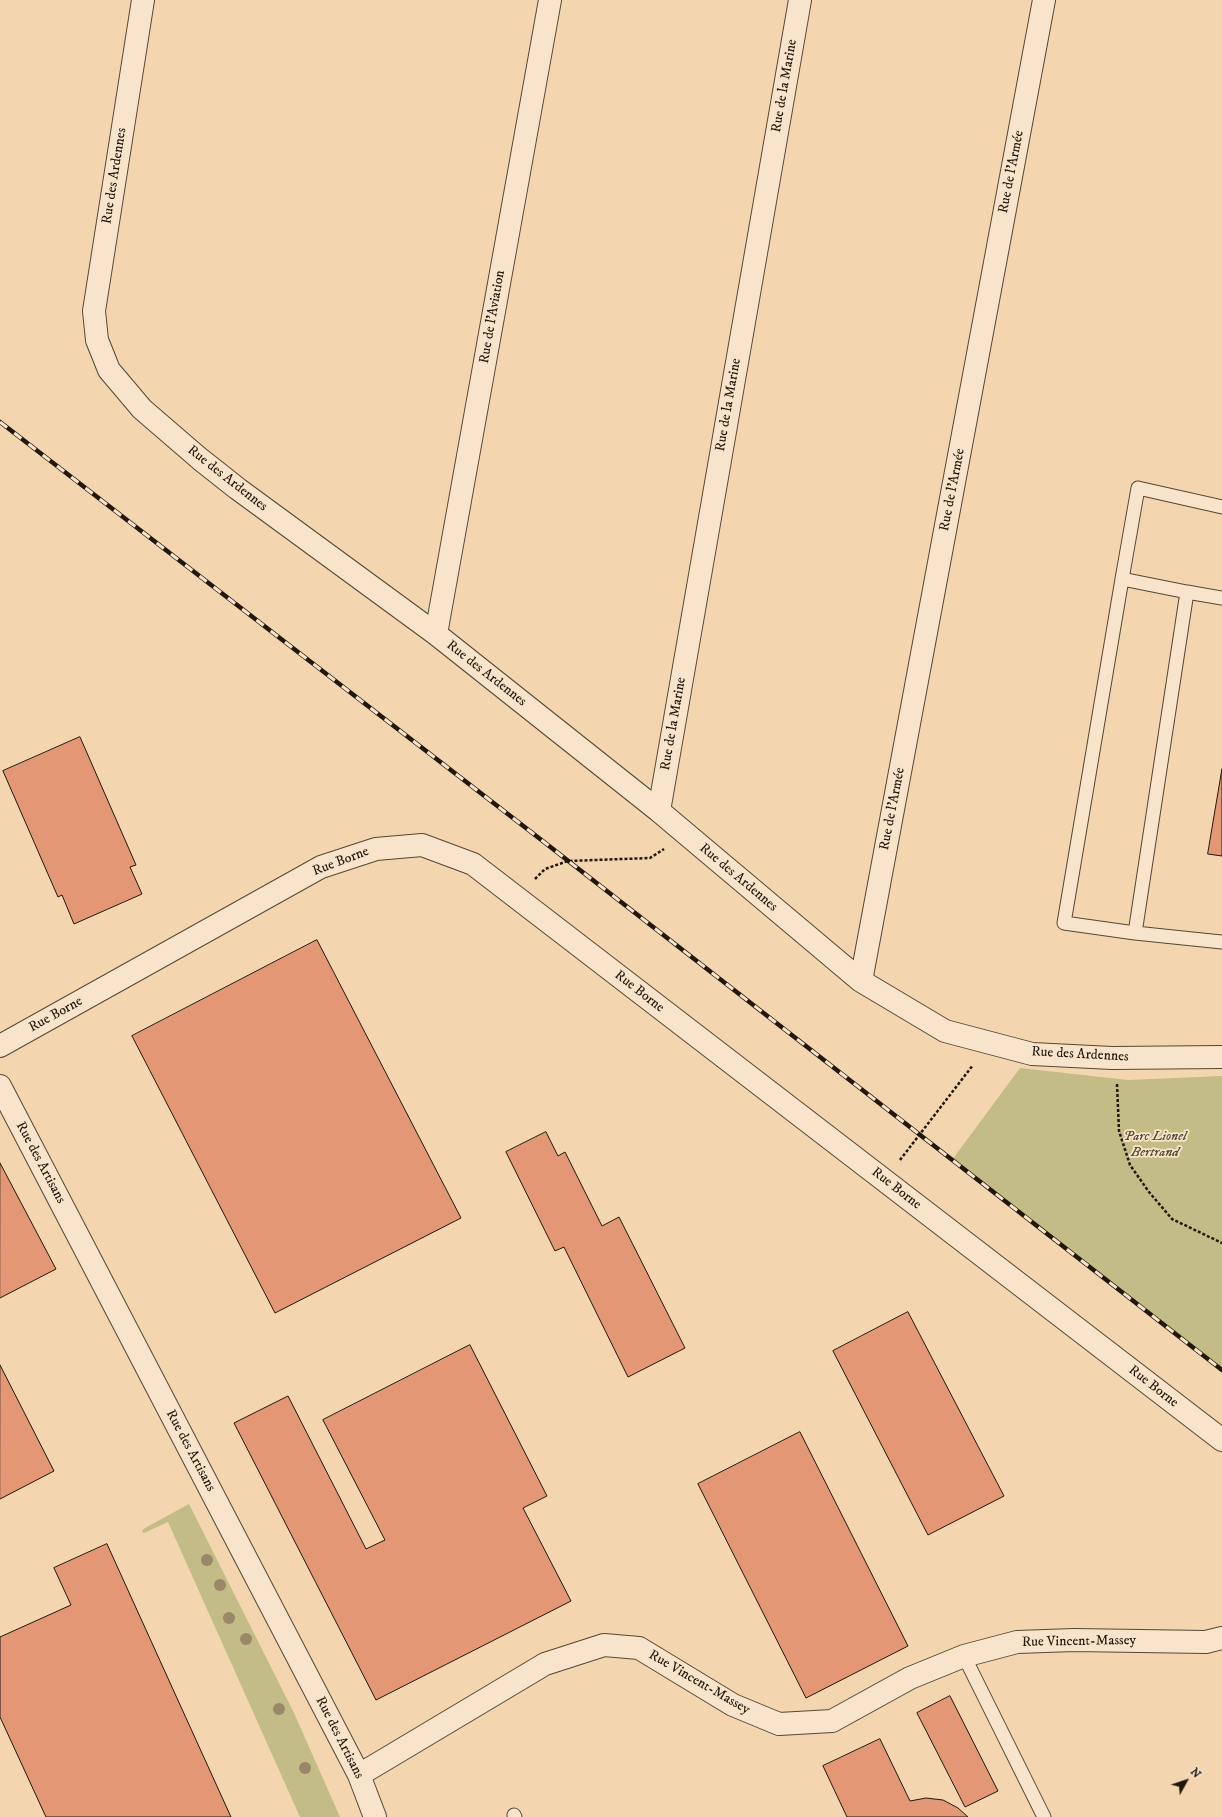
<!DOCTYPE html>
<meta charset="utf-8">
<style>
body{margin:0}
#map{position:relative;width:1222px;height:1817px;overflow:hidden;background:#f3d6af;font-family:"IM FELL DW Pica",serif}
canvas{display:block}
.north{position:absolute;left:1166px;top:1761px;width:40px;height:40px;-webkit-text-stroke:3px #f7e4cb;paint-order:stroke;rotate:50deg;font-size:11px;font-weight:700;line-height:16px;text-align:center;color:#21170b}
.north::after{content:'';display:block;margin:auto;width:14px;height:18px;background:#21170b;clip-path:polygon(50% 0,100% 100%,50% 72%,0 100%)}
</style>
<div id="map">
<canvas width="1222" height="1817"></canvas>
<div class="north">N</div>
</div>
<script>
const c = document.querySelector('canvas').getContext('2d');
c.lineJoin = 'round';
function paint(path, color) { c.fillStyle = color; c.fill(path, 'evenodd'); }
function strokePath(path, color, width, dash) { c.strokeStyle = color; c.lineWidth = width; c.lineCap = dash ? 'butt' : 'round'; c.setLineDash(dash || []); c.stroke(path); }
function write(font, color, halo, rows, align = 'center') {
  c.font = font + ' "IM FELL DW Pica",serif'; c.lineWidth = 3.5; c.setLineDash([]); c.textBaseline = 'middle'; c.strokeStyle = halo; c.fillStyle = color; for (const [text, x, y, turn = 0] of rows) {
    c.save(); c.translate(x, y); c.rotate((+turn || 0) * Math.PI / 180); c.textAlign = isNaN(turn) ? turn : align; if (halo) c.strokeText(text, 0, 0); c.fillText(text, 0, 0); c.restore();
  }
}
paint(new Path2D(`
 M1020,1068L1128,1080L1222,1076V1370L952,1160Z
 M189,1504L294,1713L340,1817H300L168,1522L144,1533L142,1531L145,1528Z`), '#c3bc86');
const building = new Path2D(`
 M80,737L136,865L130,867L142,894L74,924L62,895L58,897L3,771Z
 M1222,769V856L1208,854Z
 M317,940L461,1218L275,1313L132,1036Z
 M546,1132L558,1156L565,1152L602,1226L619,1217L685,1348L628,1377L564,1247L555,1251L506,1152Z
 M0,1163L56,1269L0,1298Z
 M908,1312L1004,1496L928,1535L833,1351Z
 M470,1345L547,1496L523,1508L571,1601L376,1700L234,1423L288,1396L366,1549L385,1540L323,1420Z
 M0,1365L54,1471L0,1499Z
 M800,1432L908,1646L806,1698L698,1484Z
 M107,1544L231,1817H46L0,1717V1637L71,1605L54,1568Z
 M950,1696L998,1791L965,1807L917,1713Z
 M880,1739L910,1801L926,1798L943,1800L958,1808L968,1817H847L823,1766Z`);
paint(building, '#e49775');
strokePath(building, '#21170b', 1);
const lane = new Path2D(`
 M1122,579L1138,488L1222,507
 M1187,592L1222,598
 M1135,933L1187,592L1122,579L1064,923L1135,933L1222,942
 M964,1656L1044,1817
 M514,1815L515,1817`);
const street = new Path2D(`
 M143,0L94,311L97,340L109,370L142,409L200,459L238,489L436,634L659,811L861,981L945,1031L1032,1054L1112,1058L1222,1057
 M436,634L550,0
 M659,811L800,0
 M861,981L1044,0
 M0,1046L321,867L376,849L422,845L473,864L1222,1440
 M0,1086L359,1775L375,1817
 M359,1775L545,1664L604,1645L639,1648L733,1705L779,1724L832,1721L910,1678L964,1656L1017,1642L1074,1640L1206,1642L1222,1638`);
strokePath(lane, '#564734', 15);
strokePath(street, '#564734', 24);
strokePath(new Path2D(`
 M535,879L545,869L568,861L650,858L664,849
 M1117,1084L1119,1131L1130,1165L1149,1192L1172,1219L1222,1243
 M900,1160L973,1065`), '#21170b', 2.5, [3, 2]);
strokePath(lane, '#f7e4cb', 13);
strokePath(street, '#f7e4cb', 22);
const rail = new Path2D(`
 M0,422L535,835L1222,1370`);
strokePath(rail, '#21170b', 4.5);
strokePath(rail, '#f7e4cb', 3, [9]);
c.fillStyle = '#9a8869';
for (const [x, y] of [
 [207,1560],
 [220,1585],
 [229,1618],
 [246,1639],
 [279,1709],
 [305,1768]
]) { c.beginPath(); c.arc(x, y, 6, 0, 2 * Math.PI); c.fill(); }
write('14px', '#21170b', '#f7e4cb', [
 ["Rue de la Marine",785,86,-80],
 ["Rue de l'Armée",1012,172,-79],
 ["Rue des Ardennes",115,176,-81],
 ["Rue de l'Aviation",493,317,-80],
 ["Rue de la Marine",729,405,-80],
 ["Rue des Ardennes",227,479,38],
 ["Rue de l'Armée",953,490,-79],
 ["Rue des Ardennes",486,674,38],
 ["Rue de la Marine",674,724,-80],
 ["Rue de l'Armée",893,809,-79],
 ["Rue Borne",341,862,-21],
 ["Rue des Ardennes",738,878,40],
 ["Rue Borne",639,992,38],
 ["Rue Borne",56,1015,-29],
 ["Rue des Ardennes",1080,1055,3],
 ["Rue des Artisans",40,1163,62],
 ["Rue Borne",896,1189,38],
 ["Rue Borne",1153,1387,38],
 ["Rue des Artisans",190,1451,62],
 ["Rue Vincent-Massey",1079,1642,-1],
 ["Rue Vincent-Massey",699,1683,30],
 ["Rue des Artisans",339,1738,63]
]);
write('italic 14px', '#524930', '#f7e4cb', [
 ["Parc Lionel",1155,1137],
 ["Bertrand",1155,1153]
]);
</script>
